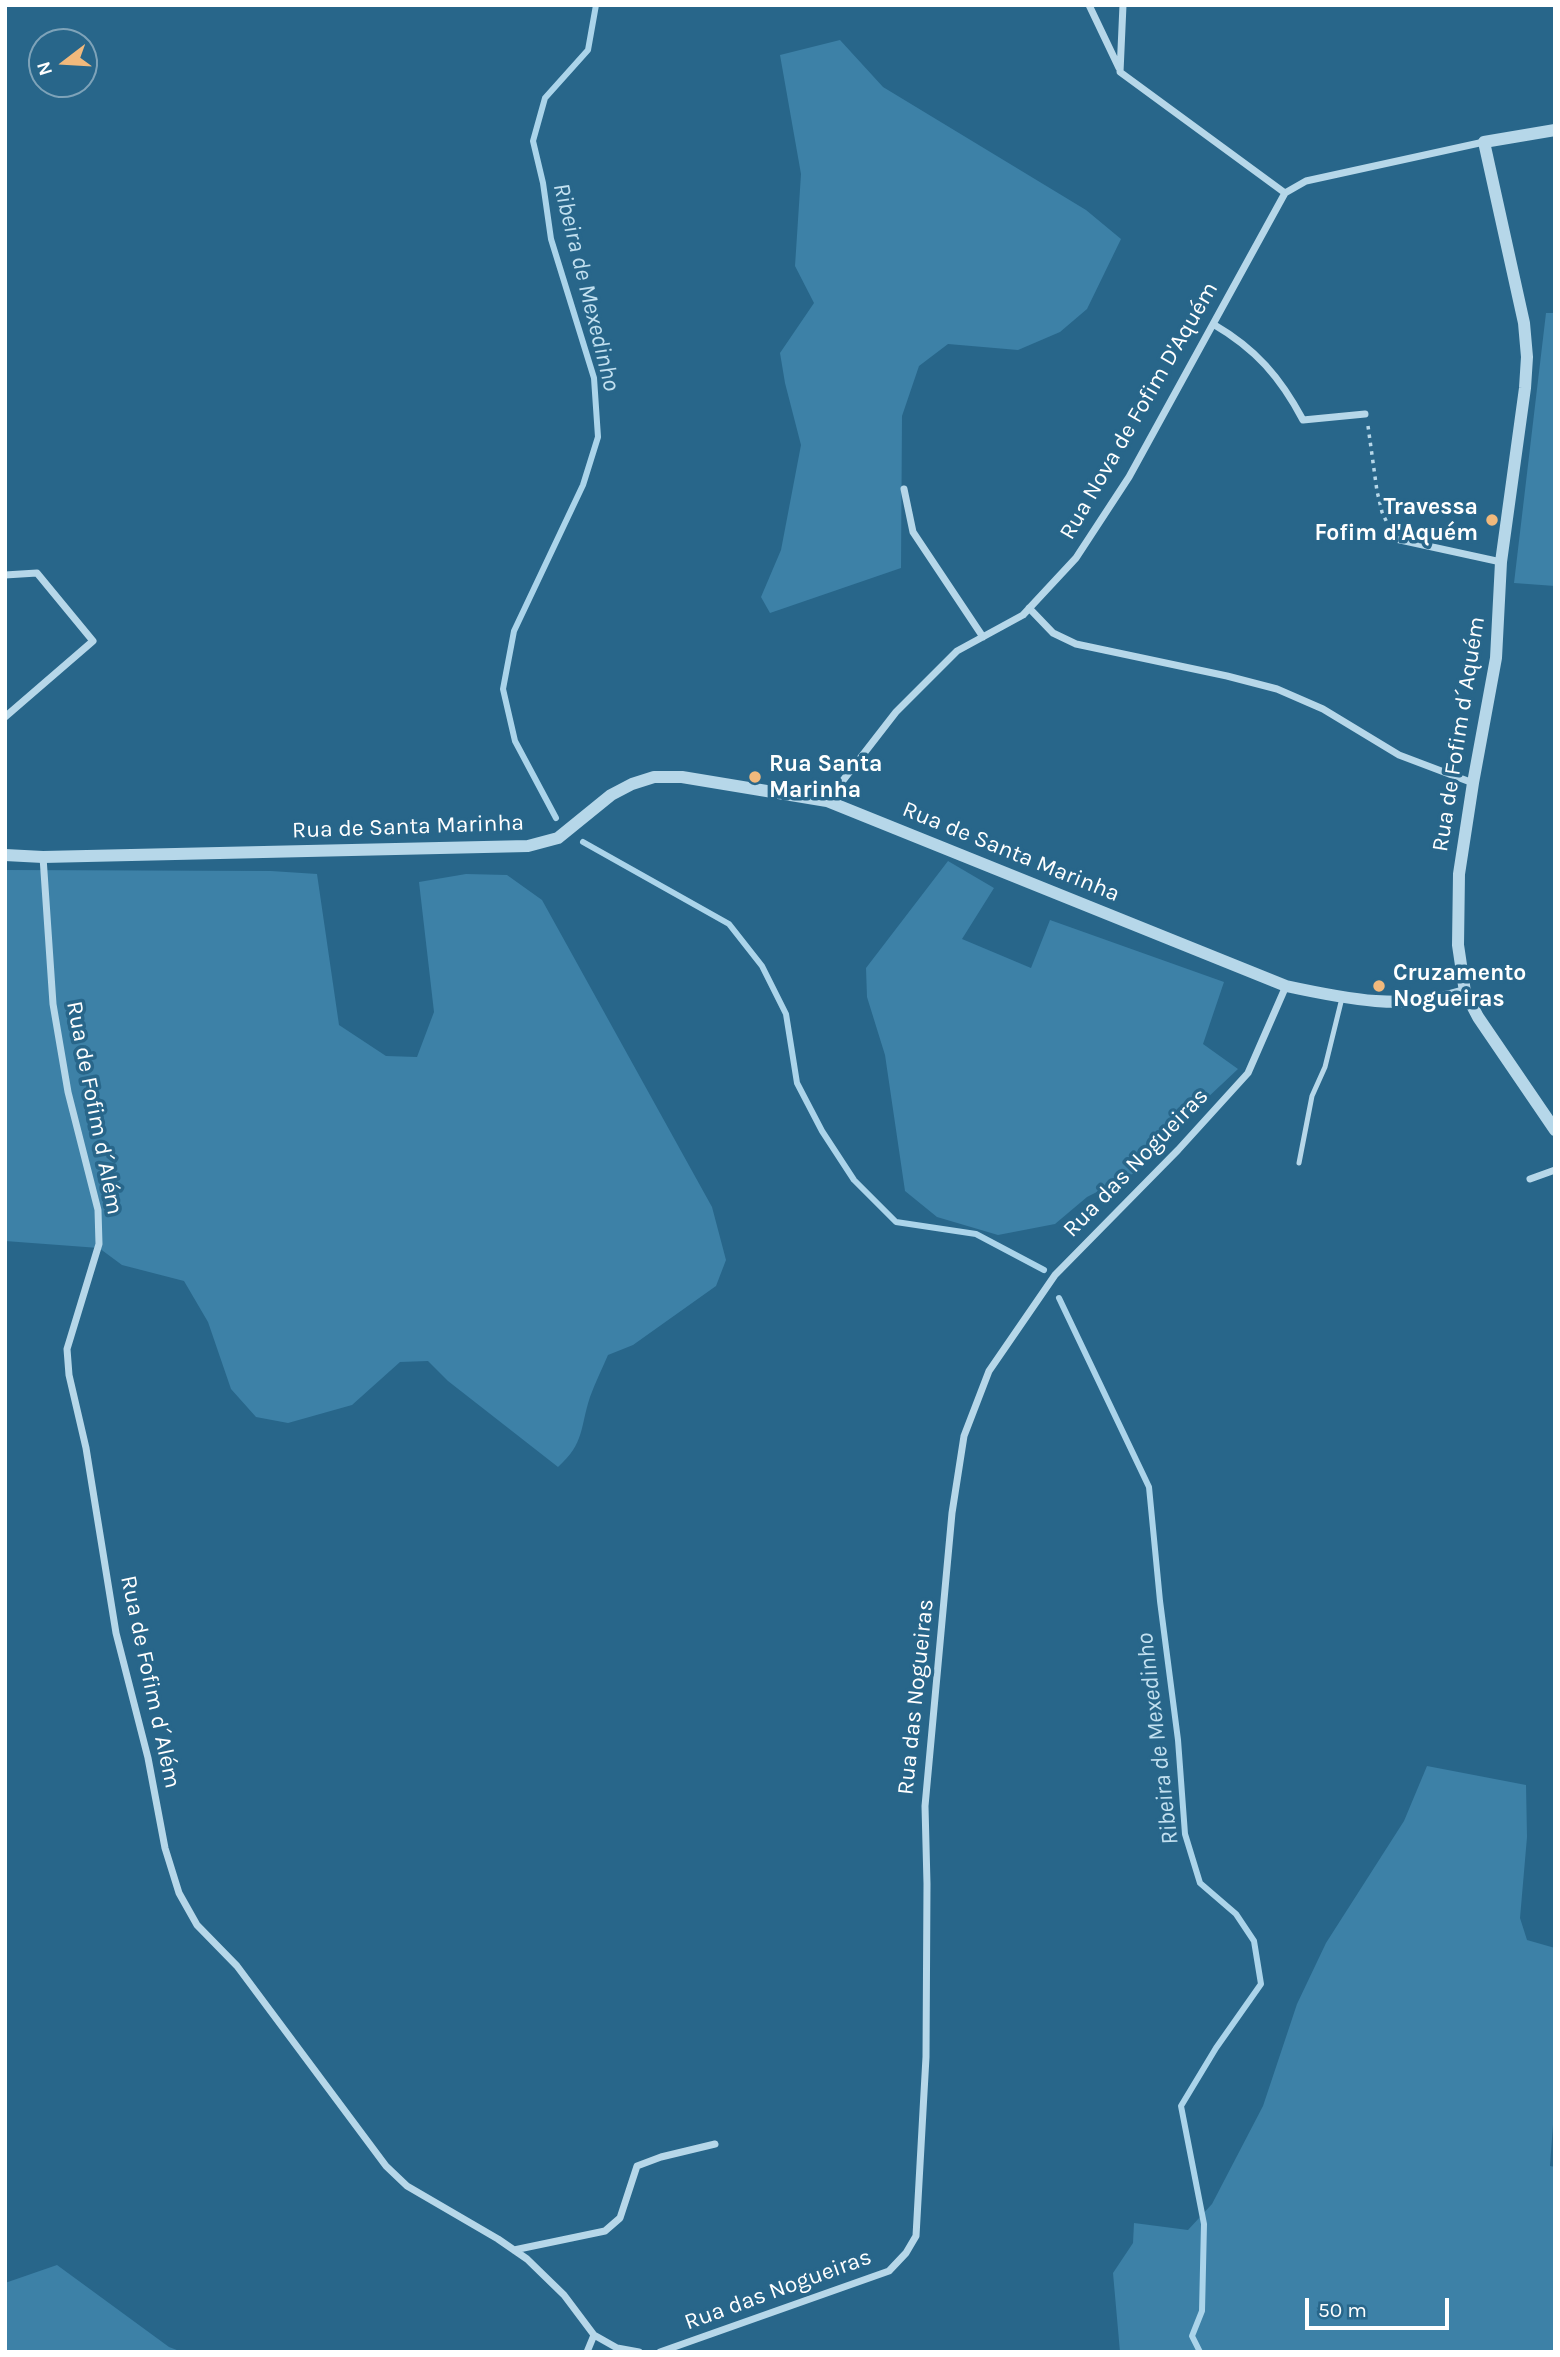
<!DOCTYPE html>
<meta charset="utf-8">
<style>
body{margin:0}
#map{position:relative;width:1560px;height:2357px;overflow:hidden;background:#28668a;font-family:Karla,sans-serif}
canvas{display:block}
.frame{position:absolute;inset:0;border:7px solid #fff;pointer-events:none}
.north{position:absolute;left:28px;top:28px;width:70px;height:70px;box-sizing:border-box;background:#28668a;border:2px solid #7ea3b9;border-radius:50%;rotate:253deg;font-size:19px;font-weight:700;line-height:28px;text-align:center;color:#fff}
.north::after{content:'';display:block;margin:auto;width:24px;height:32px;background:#f1b97c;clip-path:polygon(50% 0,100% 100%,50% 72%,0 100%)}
.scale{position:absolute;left:1305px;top:2298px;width:144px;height:32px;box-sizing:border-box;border:4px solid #fff;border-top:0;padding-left:9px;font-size:21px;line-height:24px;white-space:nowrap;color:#fff;-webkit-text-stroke:5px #28668a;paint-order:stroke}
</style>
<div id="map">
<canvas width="1560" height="2357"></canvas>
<div class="frame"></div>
<div class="north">N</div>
<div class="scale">50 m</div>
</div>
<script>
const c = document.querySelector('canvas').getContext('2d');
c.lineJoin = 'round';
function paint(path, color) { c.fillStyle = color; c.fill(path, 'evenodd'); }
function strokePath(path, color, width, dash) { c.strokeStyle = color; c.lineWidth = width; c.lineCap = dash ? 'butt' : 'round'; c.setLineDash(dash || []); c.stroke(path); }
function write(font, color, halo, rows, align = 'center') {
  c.font = font + ' Karla,sans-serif'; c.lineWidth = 7; c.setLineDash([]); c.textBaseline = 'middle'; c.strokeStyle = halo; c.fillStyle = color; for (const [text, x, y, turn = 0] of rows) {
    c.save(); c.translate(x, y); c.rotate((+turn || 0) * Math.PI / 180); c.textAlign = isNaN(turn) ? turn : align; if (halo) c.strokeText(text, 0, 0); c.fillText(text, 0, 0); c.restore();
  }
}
paint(new Path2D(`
 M840,40L883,87L1086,210L1121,239L1087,309L1060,332L1018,350L948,344L919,366L902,416L901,568L770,613L761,597L781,550L801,445L785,383L780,353L814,303L795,266L801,174L780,55Z
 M1546,313H1555V586L1514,583Z
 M948,861L994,888L962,939L1031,968L1050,920L1224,982L1203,1044L1238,1069L1205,1100L1140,1170L1087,1197L1055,1224L998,1235L937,1217L905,1191L885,1055L867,997L866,968Z
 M5,870L271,871L317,874L339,1025L386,1056L417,1057L434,1012L419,882L466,874L507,875L542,900L712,1207L726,1260L716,1286L633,1345L608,1355C602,1369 595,1383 590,1397C580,1427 585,1443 558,1467L448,1381L428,1361L400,1362L352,1405L288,1423L256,1417L231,1389L208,1322L184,1281L122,1265L99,1248L5,1241Z
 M1427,1766L1526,1785L1527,1837L1520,1918L1527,1940L1555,1948V2097L1550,2166L1555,2167V2352H1120L1113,2273L1133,2243L1134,2223L1188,2230L1212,2204L1263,2106L1297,2004L1326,1943L1404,1821Z
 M57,2265L169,2347L182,2352H5V2283Z`), '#3d81a7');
strokePath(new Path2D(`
 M556,818L515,741L503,689L514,631L583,485L598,437L594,378L551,239L543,183L533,141L545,98L588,50L596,5
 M583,842L729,924L762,966L786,1014L797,1083L822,1131L854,1180L896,1222L976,1234L1044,1270
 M1059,1298L1149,1487L1160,1601L1178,1740L1185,1834L1200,1883L1236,1914L1254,1941L1261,1984L1216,2048L1181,2106L1204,2224L1202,2311L1192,2336L1200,2352`), '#abd4ea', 6);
strokePath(new Path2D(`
 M1368,426L1377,491L1382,512L1389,527`), '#b6d7e9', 3.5, [3.5, 5]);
strokePath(new Path2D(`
 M1299,1163L1312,1096L1325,1067L1342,998`), '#b6d7e9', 5);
strokePath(new Path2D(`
 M1089,5L1119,68
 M1123,5L1120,72L1285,193
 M1213,324C1256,349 1280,377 1303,420L1365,414
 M904,489L913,532L983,637
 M1391,538L1501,562
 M5,575L37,573L93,641L5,717
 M1029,608L1053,633L1076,644L1227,676L1277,689L1323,709L1399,755L1473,783
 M827,801L896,712L957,651L1023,615L1076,558L1129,477L1285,193L1306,181L1484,142
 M43,857L53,1004L68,1092L98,1210L99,1244L67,1349L69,1375L86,1448L116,1633L148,1758L165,1848L179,1893L197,1925L237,1966L386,2166L407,2186L498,2239L527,2259L564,2295L594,2335L617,2348L639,2352
 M1530,1179L1555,1170
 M514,2250L605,2231L620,2218L637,2166L661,2157L715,2144
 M587,2352L594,2335
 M660,2352L889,2271L906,2253L916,2236L926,2057L927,1884L925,1806L952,1513L964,1436L989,1371L1055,1275L1178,1150L1248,1073L1286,986`), '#b6d7e9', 7);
strokePath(new Path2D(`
 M1555,130L1484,142L1524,323L1527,357L1525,388L1501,562L1496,658L1473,783L1459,874L1458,945L1465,992L1478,1017L1555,1130
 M5,855L43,857L528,846L558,838L611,795L632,784L654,777H682L827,801L1286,986C1346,999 1405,1011 1465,992`), '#b6d7e9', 12);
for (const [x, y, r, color] of [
 [1492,520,7,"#f1b97c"],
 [755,777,7,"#f1b97c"],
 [1379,986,7,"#f1b97c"]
]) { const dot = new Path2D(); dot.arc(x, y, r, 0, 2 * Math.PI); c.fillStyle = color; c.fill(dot); strokePath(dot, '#28668a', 2.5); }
write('23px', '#fff', '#28668a', [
 ["Rua Nova de Fofim D'Aquém",1139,411,-60],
 ["Rua de Fofim d´Aquém",1459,734,-81],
 ["Rua de Santa Marinha",408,827,-2],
 ["Rua de Santa Marinha",1011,852,22],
 ["Rua de Fofim d´Além",94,1108,79],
 ["Rua das Nogueiras",1136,1163,-46],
 ["Rua de Fofim d´Além",150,1682,78],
 ["Rua das Nogueiras",916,1697,-84],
 ["Rua das Nogueiras",778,2290,-20]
]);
write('bold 23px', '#fff', '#28668a', [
 ["Travessa",1478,507,"right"],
 ["Fofim d'Aquém",1478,533,"right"],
 ["Rua Santa",769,764],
 ["Marinha",769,790],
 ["Cruzamento",1393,973],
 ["Nogueiras",1393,999]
], 'left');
write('italic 24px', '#c2e0f0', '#28668a', [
 ["Ribeira de Mexedinho",586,287,76],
 ["Ribeira de Mexedinho",1158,1739,-97]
]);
</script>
